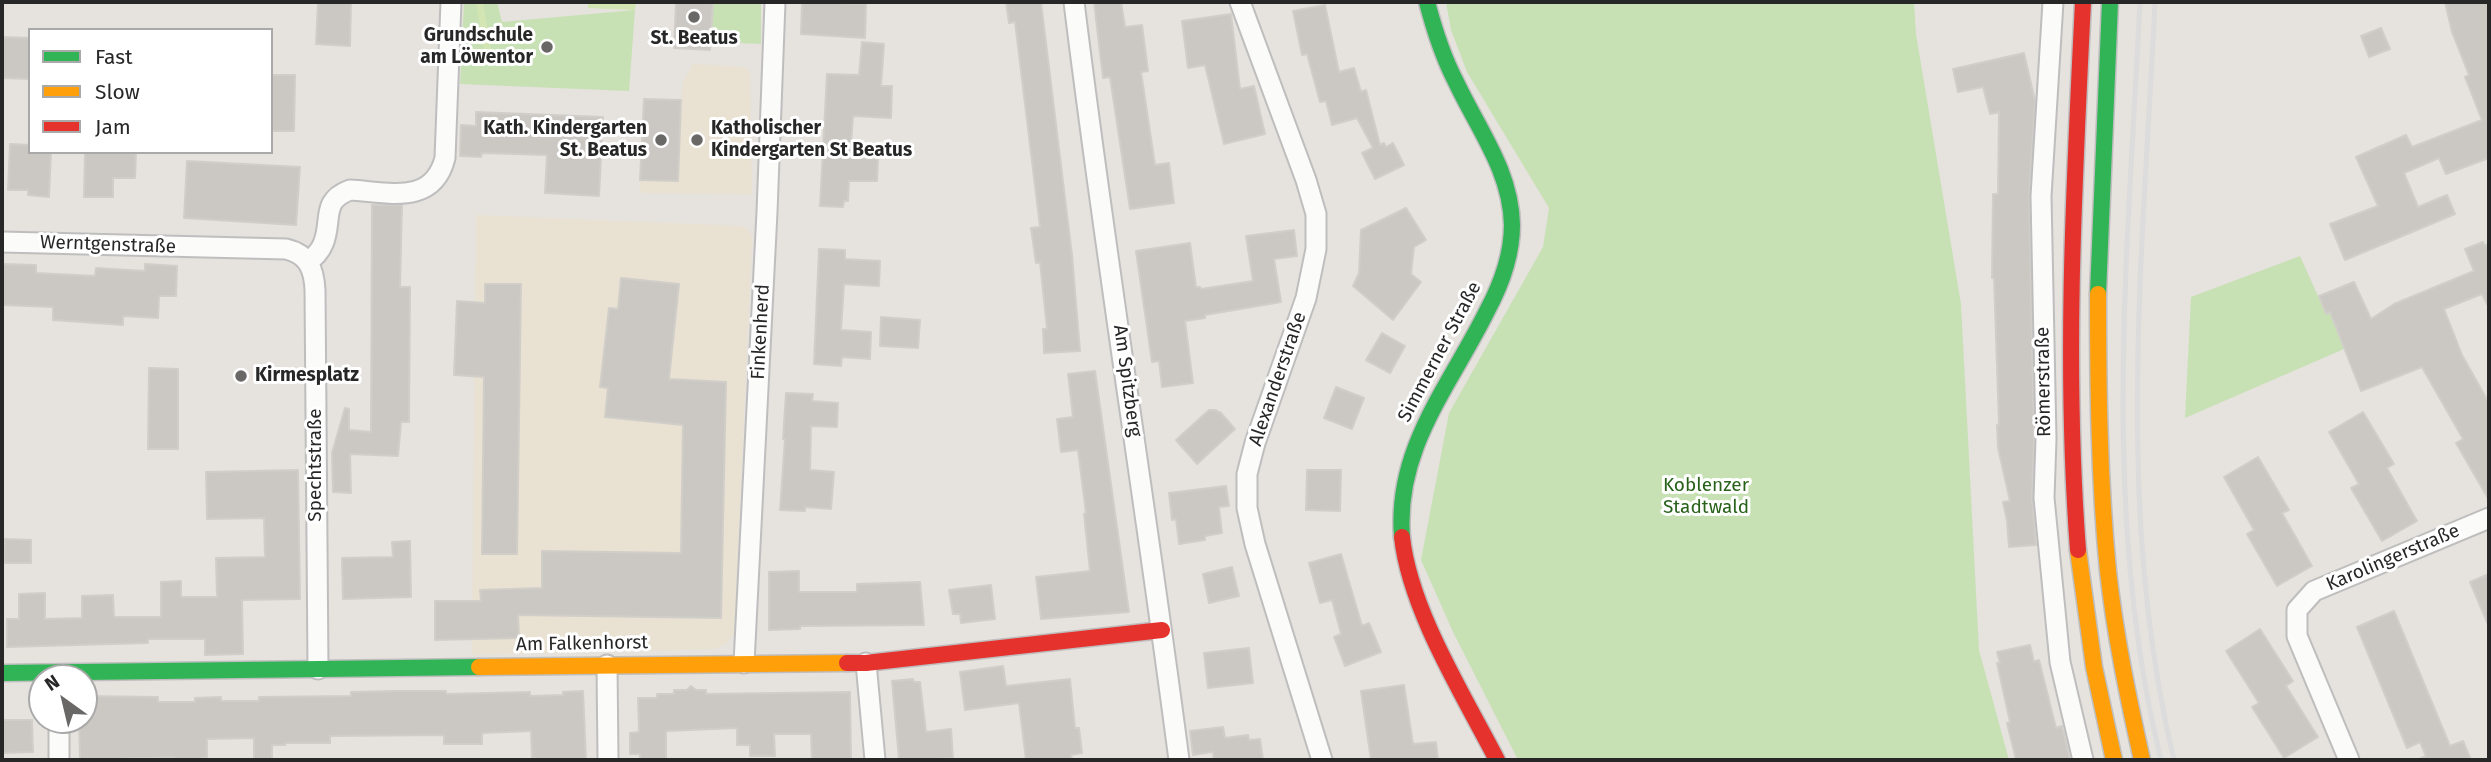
<!DOCTYPE html>
<meta charset="utf-8">
<style>
body{margin:0}
#map{position:relative;width:2491px;height:762px;overflow:hidden;background:#e6e2dd;font-family:"Fira Sans",sans-serif}
canvas{display:block}
.frame{position:absolute;inset:0;border:4px solid #272727;pointer-events:none}
.legend{position:absolute;left:28px;top:28px;width:245px;height:126px;box-sizing:border-box;background:#fff;border:2px solid #a9a9a9;margin:0;padding:9px 12px;list-style:none;font-size:21px;color:#272727}
.legend li{display:flex;align-items:center;gap:14px;height:35px}
.legend b{width:35px;border:2px solid #a9a9a9}
.north{position:absolute;left:28px;top:664px;width:70px;height:70px;box-sizing:border-box;background:#fff;border:2px solid #a9a9a9;border-radius:50%;rotate:326deg;font-size:19px;font-weight:700;line-height:28px;text-align:center;color:#272727}
.north::after{content:'';display:block;margin:auto;width:24px;height:32px;background:#6a6867;clip-path:polygon(50% 0,100% 100%,50% 72%,0 100%)}
</style>
<div id="map">
<canvas width="2491" height="762"></canvas>
<div class="frame"></div>
<ul class="legend">
<li><b style="height:9px;background:#30b455"></b>Fast</li>
<li><b style="height:9px;background:#ff9f0a"></b>Slow</li>
<li><b style="height:9px;background:#e5322d"></b>Jam</li>
</ul>
<div class="north">N</div>
</div>
<script>
const c = document.querySelector('canvas').getContext('2d');
c.lineJoin = 'round';
function paint(path, color) { c.fillStyle = color; c.fill(path, 'evenodd'); }
function strokePath(path, color, width, dash) { c.strokeStyle = color; c.lineWidth = width; c.lineCap = dash ? 'butt' : 'round'; c.setLineDash(dash || []); c.stroke(path); }
function write(font, color, halo, rows, align = 'center') {
  c.font = font + ' "Fira Sans",sans-serif'; c.lineWidth = 6; c.setLineDash([]); c.textBaseline = 'middle'; c.strokeStyle = halo; c.fillStyle = color; for (const [text, x, y, turn = 0] of rows) {
    c.save(); c.translate(x, y); c.rotate((+turn || 0) * Math.PI / 180); c.textAlign = isNaN(turn) ? turn : align; if (halo) c.strokeText(text, 0, 0); c.fillText(text, 0, 0); c.restore();
  }
}
paint(new Path2D(`
 M693,64L744,67L750,72L752,194L640,193L644,99L681,100L683,82Z
 M476,215L742,226L749,230L752,237L734,633L727,643L715,649L472,655Z`), '#e9e1d1');
paint(new Path2D(`
 M464,2H497L502,22L635,10L629,91L460,84Z
 M713,2H761V44L716,42V35H711Z
 M1446,2H1914L1916,34L1961,304L1979,650L2009,760H1518L1453,632L1421,560L1449,413L1543,247L1549,208L1467,72L1451,30Z
 M2300,256L2326,314L2330,312L2344,349L2185,418L2191,297Z`), '#c7e1b5');
paint(new Path2D(`
 M476,2H483L492,55L485,56Z
 M588,2H636L635,10L588,8Z`), '#d2e5b3');
const building = new Path2D(`
 M318,2H351L350,46L316,44Z
 M676,2H713L710,50L674,48Z
 M802,2L866,4L865,38L801,34Z
 M1006,2H1041L1072,255L1080,351L1044,353L1043,329H1047L1040,262L1036,263L1031,228L1040,227L1015,22L1009,23Z
 M1094,2H1121L1125,27L1142,25L1148,71L1141,72L1155,165L1169,163L1174,203L1130,209L1110,77L1103,78Z
 M2445,2H2489V158L2446,174L2439,158L2404,173L2418,207L2447,195L2455,214L2345,260L2330,224L2378,206L2356,157L2406,135L2412,147L2482,120L2465,77L2469,75L2452,32Z
 M1325,5L1339,72L1354,68L1361,92L1366,90L1380,145L1384,143L1386,147L1393,143L1404,165L1375,179L1362,153L1373,148L1357,118L1332,125L1326,101L1320,102L1307,54L1302,55L1293,11Z
 M1231,14L1240,89L1254,86L1265,134L1224,144L1205,65L1188,68L1182,21Z
 M2381,28L2390,49L2369,57L2361,36Z
 M2,37L30,38V79L2,78Z
 M862,42L884,44L881,86H892L891,118L853,116L850,158L878,159L877,181H849L848,201H844L843,207L820,206L827,74L859,75Z
 M2024,53L2035,101L2029,196L2034,439L2032,498L2036,545L2009,547L2007,521L2003,502L2010,501L1998,448L1997,425H1999L1994,278H1992L1993,194H1998L1999,112L1990,114L1983,87L1958,92L1953,69Z
 M271,75H295L294,131H271Z
 M644,99L681,100L678,181L640,180Z
 M476,112L603,117L599,196L545,193L547,155L482,153L481,157L460,156L461,125L476,126Z
 M10,144L30,145V152H51L49,197L28,195V190H8Z
 M85,152H136L135,178H113V197H84Z
 M187,161L300,167L296,225L184,218Z
 M372,205H402L400,287H410L409,422H401L398,456L350,454L351,493L333,492L332,453L345,408L349,409V430L371,432Z
 M1406,208L1426,240L1414,247L1411,274L1421,282L1393,320L1353,286L1359,273L1361,230Z
 M1294,230L1297,256L1274,259L1281,302L1205,315V318L1185,321L1193,383L1162,387L1159,361L1152,362L1136,251L1190,243L1196,287H1200L1201,289L1253,281L1246,236Z
 M2483,242L2485,246L2489,244V308L2482,294L2444,309L2462,355L2489,403V500L2456,443L2463,439L2422,367L2361,391L2330,312L2326,314L2319,296L2354,282L2371,319L2394,304L2474,271L2465,249Z
 M819,249L845,250V259L880,261L879,286L844,284L841,330L871,332L870,359L842,357L841,366L814,364Z
 M2,264L36,265V273L95,276L96,268L145,271V264L177,266L176,296H159L158,318L123,316V325L53,320V307L2,305Z
 M621,278L679,284L669,379L726,382L721,618L518,615L519,638L435,640V601H481L480,590L542,588V551L681,553L683,425L605,417L608,388L600,387L609,308L618,309Z
 M485,284H521L517,554H482L484,377L454,375L457,301L485,303Z
 M881,317L920,320L918,348L880,346Z
 M1382,333L1405,346L1390,373L1366,360Z
 M149,368L178,369V449H148Z
 M1095,371L1129,612L1041,619L1036,577L1090,571L1084,514L1086,513L1078,450L1061,452L1057,419L1073,417L1068,374Z
 M1336,387L1364,398L1352,429L1324,418Z
 M786,393L813,394L812,401L838,403L837,427L811,426L810,470L834,472L831,509L805,507V511L780,510L785,439H783Z
 M1209,410H1216L1219,413L1220,412L1235,429L1197,464L1176,440Z
 M2363,412L2394,464L2387,468L2417,521L2382,541L2351,488L2359,484L2329,432Z
 M2258,457L2289,510L2282,513L2312,566L2277,586L2247,534L2254,530L2224,477Z
 M298,470L300,599L242,600L243,654L205,655V639H148V643L7,647V619H19V594L45,593V619L82,618V596L113,595L114,617H161V582L181,581V597H217L216,558L265,557L264,518L207,519L206,472Z
 M1307,470H1341L1340,511L1306,510Z
 M1226,486L1229,506L1219,507L1222,533L1205,536V540L1179,544L1176,519L1172,520L1169,493Z
 M5,539L31,540V563H4Z
 M410,541L411,597L343,599L342,558L393,557L392,542Z
 M1341,554L1362,626L1369,623L1381,652L1345,666L1334,637L1341,634L1332,600L1320,603L1309,563Z
 M1232,567L1239,596L1209,603L1203,574Z
 M799,571V592H857V584L920,582L924,625L800,626V629L769,630V572Z
 M2489,574V627L2470,582Z
 M991,585L995,619L961,623L960,614H953L949,590Z
 M2394,611L2450,746L2463,741L2471,760H2417L2426,756L2420,742L2407,748L2357,627Z
 M2260,629L2293,681L2286,686L2318,737L2284,758L2252,707L2259,703L2226,651Z
 M2030,645L2034,662L2039,660L2056,728L2062,726L2070,760H2016L2007,723L2010,722L1997,663H2000L1997,652Z
 M1249,648L1253,683L1208,688L1204,653Z
 M1003,666L1006,686L1070,679L1075,728H1079L1082,753L1071,755L1072,760H1026L1019,703L965,710L960,672Z
 M913,679L914,682H920L926,732L951,729L953,758L899,760L892,681Z
 M1404,685L1413,744L1436,742L1438,760H1371L1361,691Z
 M691,686L696,690H706V694L850,692L851,760H812L811,734H774L775,756H750V745H737V728L666,731V760H640V754H630V733L639,732L638,698H657V694H674V690H687Z
 M395,691H446V694L530,692V696L563,695V692L583,691L586,760H536V758H532L531,731L482,733V744H444V735L330,736V743H285V745H272V760H254V738L207,739V757L200,758V760H174V757L80,760L79,720H84V696L158,697V702H195V698L221,697V701H259V697L351,696V692Z
 M2,720H32L33,752L2,753Z
 M1223,727L1225,738L1248,735L1249,740L1260,739L1263,760H1214L1213,752L1193,755L1190,731Z`);
paint(building, '#cbc8c4');
strokePath(building, '#d1cec9', 2);
const street = new Path2D(`
 M1074,2C1105,255 1146,507 1179,760
 M1240,2L1306,180L1316,214V249L1306,298L1255,443L1247,474V508L1255,544L1322,760
 M2053,2L2041,196L2046,439L2044,498L2060,662L2083,760
 M2,242L286,249C308,254 314,269 315,290L318,669
 M308,262C314,257 320,252 323,244C333,221 320,201 350,190C388,192 433,206 445,158L451,2
 M744,663L767,212L775,2
 M866,663L875,760
 M607,665L608,760
 M59,720V760
 M2349,760L2297,636V610L2314,591L2489,518`);
const fast = new Path2D(`
 M2098,294L2110,2
 M1402,537C1395,448 1450,386 1487,311C1501,285 1512,254 1512,225C1511,171 1478,129 1456,82C1443,57 1434,29 1427,2
 M2,673L479,667`);
const slow = new Path2D(`
 M2098,294C2098,386 2099,479 2108,571C2115,635 2128,697 2142,760
 M2078,550L2094,667L2114,760
 M479,667L847,663`);
const jam = new Path2D(`
 M1402,537C1410,610 1463,694 1497,760
 M2078,550C2064,367 2074,185 2083,2
 M847,663H866L1162,630`);
strokePath(street, '#bfbebf', 23);
strokePath(fast, '#bfbebf', 19);
strokePath(slow, '#bfbebf', 19);
strokePath(jam, '#bfbebf', 19);
strokePath(street, '#fbfbfa', 19);
strokePath(fast, '#30b455', 16);
strokePath(slow, '#ff9f0a', 16);
strokePath(jam, '#e5322d', 16);
strokePath(new Path2D(`
 M2140,2C2128,252 2100,515 2161,760
 M2155,2C2143,254 2114,512 2174,760`), '#dcdcdd', 5);
for (const [x, y, r, color] of [
 [694,17,7,"#6a6867"],
 [547,47,7,"#6a6867"],
 [661,140,7,"#6a6867"],
 [697,140,7,"#6a6867"],
 [241,376,7,"#6a6867"]
]) { const dot = new Path2D(); dot.arc(x, y, r, 0, 2 * Math.PI); c.fillStyle = color; c.fill(dot); strokePath(dot, '#fff', 2.5); }
write('bold 19px', '#272727', '#fff', [
 ["Grundschule",533,36],
 ["am Löwentor",533,58],
 ["St. Beatus",694,39,"center"],
 ["Kath. Kindergarten",647,129],
 ["St. Beatus",647,151],
 ["Katholischer",711,129,"left"],
 ["Kindergarten St Beatus",711,151,"left"],
 ["Kirmesplatz",255,376,"left"]
], 'right');
write('19px', '#272727', '#fff', [
 ["Werntgenstraße",108,245,2],
 ["Finkenherd",761,332,-87],
 ["Simmerner Straße",1440,352,-62],
 ["Alexanderstraße",1278,379,-71],
 ["Am Spitzberg",1127,381,82],
 ["Römerstraße",2044,382,-91],
 ["Spechtstraße",316,465,-90],
 ["Karolingerstraße",2393,558,-23],
 ["Am Falkenhorst",582,644,-1]
]);
write('19px', '#28621a', '#fff', [
 ["Koblenzer",1706,486],
 ["Stadtwald",1706,508]
]);
</script>
